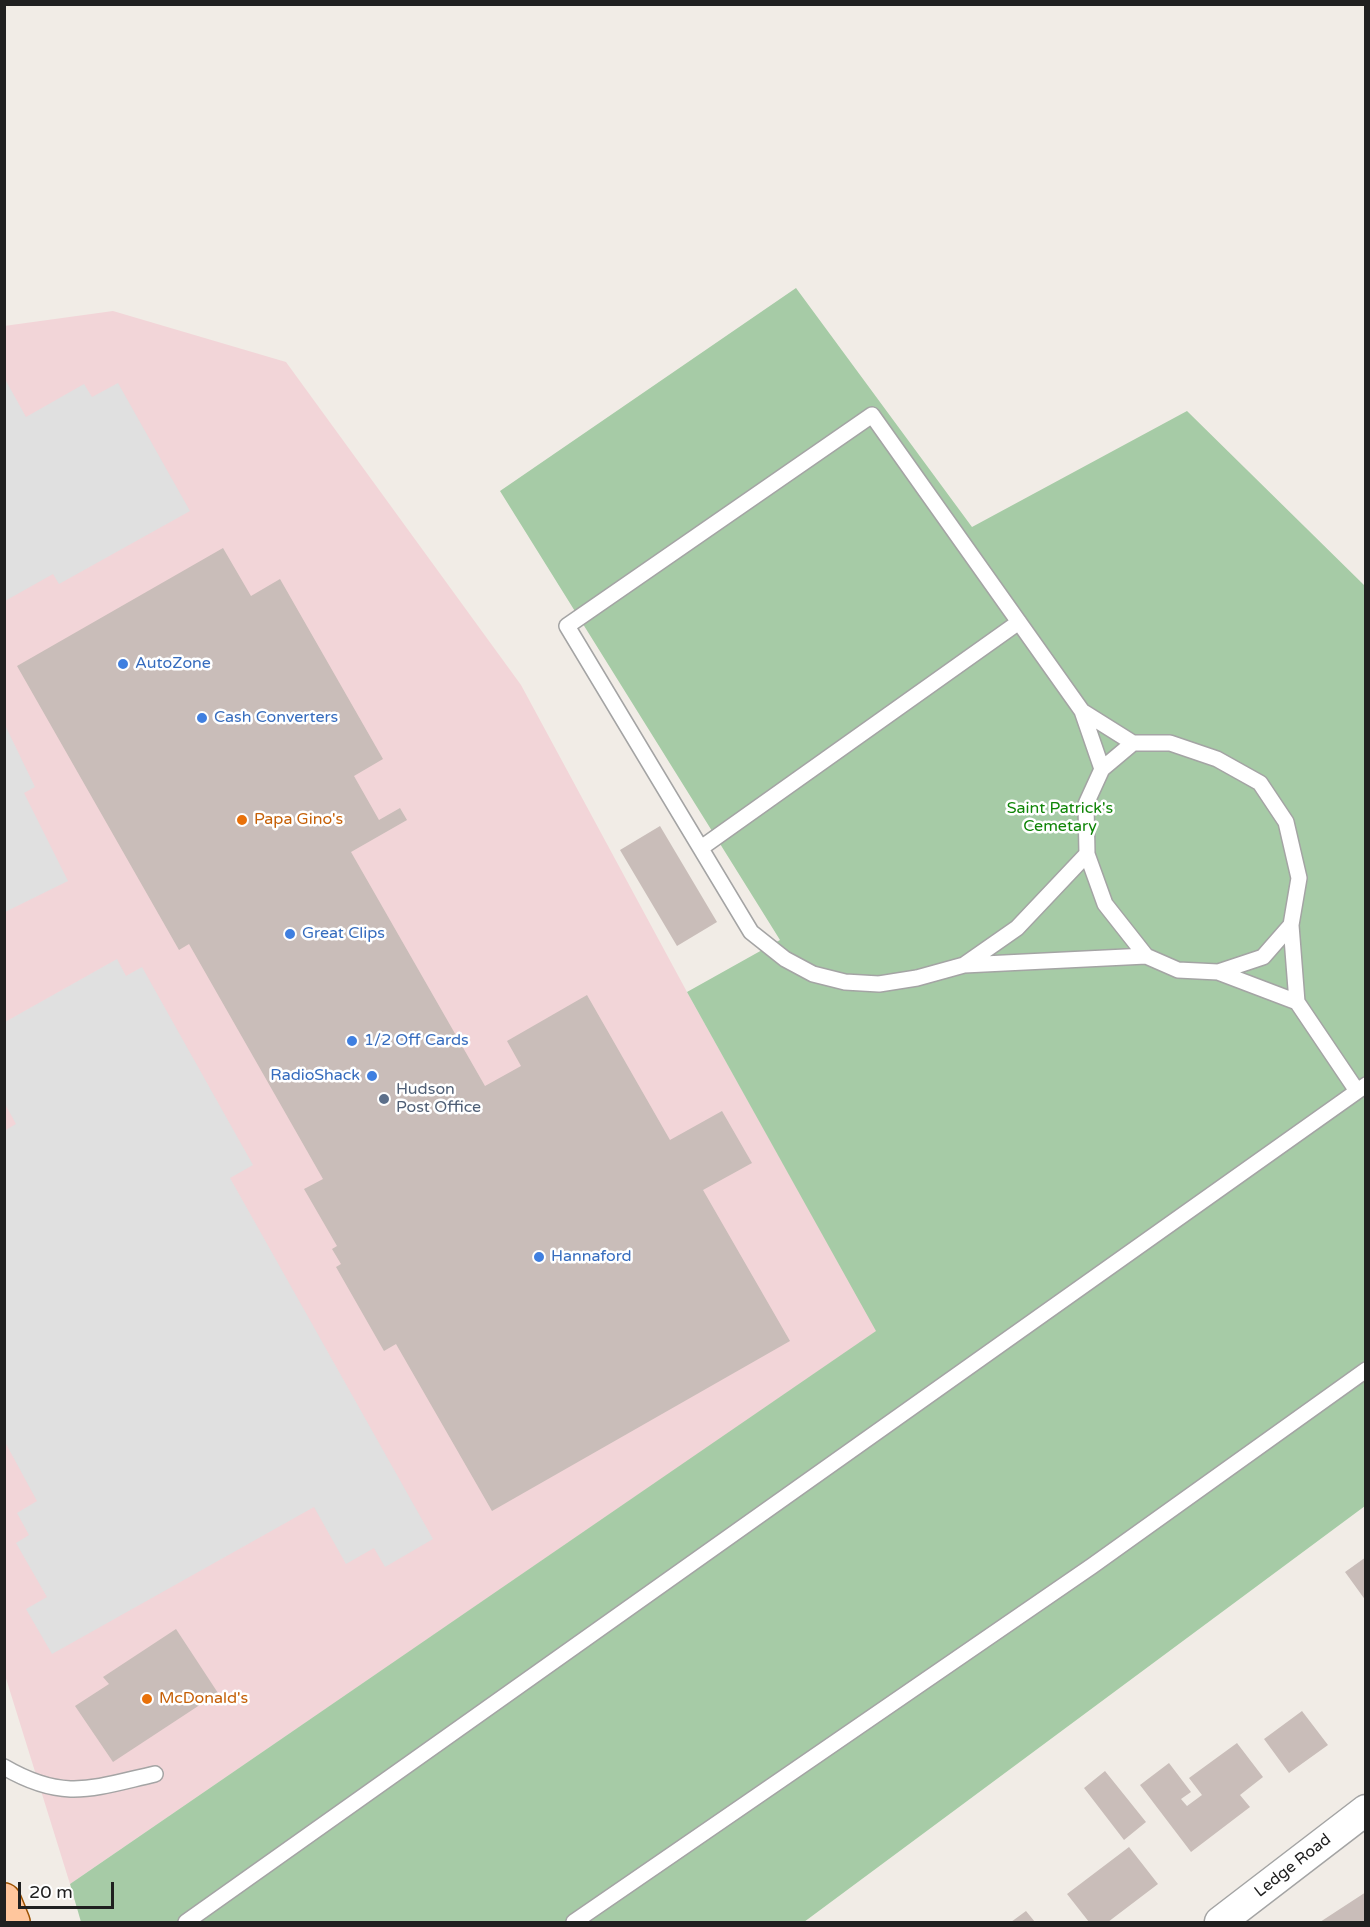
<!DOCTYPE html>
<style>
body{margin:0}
#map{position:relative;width:1370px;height:1927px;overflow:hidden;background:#f1ece6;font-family:"Varela Round",sans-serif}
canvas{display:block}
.frame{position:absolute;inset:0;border:6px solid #202020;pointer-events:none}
.scale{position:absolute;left:18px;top:1882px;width:96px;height:27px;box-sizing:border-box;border:3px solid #202020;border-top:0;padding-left:8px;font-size:18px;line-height:21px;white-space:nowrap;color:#202020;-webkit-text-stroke:4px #fff;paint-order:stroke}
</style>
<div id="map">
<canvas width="1370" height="1927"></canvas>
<div class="frame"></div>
<div class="scale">20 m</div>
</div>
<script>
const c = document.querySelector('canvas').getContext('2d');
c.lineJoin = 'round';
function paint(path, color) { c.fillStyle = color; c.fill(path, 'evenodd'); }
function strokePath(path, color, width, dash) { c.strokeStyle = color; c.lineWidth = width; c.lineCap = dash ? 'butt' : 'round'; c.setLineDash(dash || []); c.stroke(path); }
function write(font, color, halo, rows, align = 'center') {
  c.font = font + ' "Varela Round",sans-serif'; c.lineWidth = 5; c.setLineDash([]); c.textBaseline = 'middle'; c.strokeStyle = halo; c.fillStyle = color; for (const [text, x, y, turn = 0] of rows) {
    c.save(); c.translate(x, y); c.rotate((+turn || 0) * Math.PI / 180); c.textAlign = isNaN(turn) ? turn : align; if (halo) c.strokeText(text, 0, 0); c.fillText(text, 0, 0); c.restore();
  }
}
paint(new Path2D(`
 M113,311L286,362L521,685L687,992L877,1331L70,1884L4,1672V326Z`), '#f2d5d8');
paint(new Path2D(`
 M796,288L972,527L1187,411L1365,586V1506L804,1922H81L70,1884L876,1331L687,992L780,940L500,491Z`), '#a6cba6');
paint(new Path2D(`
 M5,379L26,417L84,384L92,397L118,383L190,511L59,584L53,574L5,601Z
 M5,725L35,787L24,793L68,881L5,912Z
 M117,959L126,976L142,967L253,1165L230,1178L433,1539L385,1567L374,1548L346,1564L314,1507L52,1654L26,1609L47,1597L16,1543L29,1535L17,1513L37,1501L5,1442L4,1131L16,1124L5,1104V1022Z`), '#e0e0e0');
paint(new Path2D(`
 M223,548L251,596L280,579L383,759L354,776L379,820L400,808L407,820L351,852L485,1086L521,1066L507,1041L587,995L670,1140L722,1111L752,1163L703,1190L790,1341L492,1511L396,1344L384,1351L336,1267L341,1264L332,1249L337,1246L304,1189L323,1179L189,944L179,950L17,666Z
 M660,826L717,922L677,946L620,850Z
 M1366,1557V1601L1345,1572Z
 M176,1629L218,1693L113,1762L75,1706L109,1684L103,1677Z
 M1302,1711L1328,1745L1289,1773L1264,1739Z
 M1237,1743L1263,1777L1240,1795L1250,1807L1191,1852L1140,1785L1169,1763L1191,1792L1181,1799L1187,1806L1202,1795L1189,1778Z
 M1105,1771L1146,1822L1124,1840L1084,1788Z
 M1129,1847L1158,1884L1108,1922H1089L1067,1894Z
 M1366,1892V1922H1320Z
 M1026,1911L1035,1922H1011Z`), '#c9bdb9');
const service = new Path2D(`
 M1082,711L1102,769
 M1133,743H1170L1217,759L1260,783L1286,822L1299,878L1291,925L1263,957L1218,972L1178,970L1146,956L1105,904L1087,854L1086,804L1102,769Z
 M701,848L1019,622
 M1087,854L1017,928L964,965L917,978L879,984L845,982L813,974L785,959L751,932L567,626L872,415L1082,711L1133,743
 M1291,925L1297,1002L1357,1091
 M964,965L1146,956
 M1218,972L1297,1002
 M4,1767C64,1802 93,1788 155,1774
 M186,1922L1366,1085
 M574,1922L1092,1566L1366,1370`);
const minor = new Path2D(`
 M1220,1922L1366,1810`);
const primary = new Path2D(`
 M4,1900L13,1922`);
strokePath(service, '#a4a4a4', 18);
strokePath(minor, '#a4a4a4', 33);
strokePath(primary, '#9c5100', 36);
strokePath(service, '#fff', 15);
strokePath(minor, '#fff', 30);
strokePath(primary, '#ffc69d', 33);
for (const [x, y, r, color] of [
 [123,664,6,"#3f7fe0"],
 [202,718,6,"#3f7fe0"],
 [242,820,6,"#e8710a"],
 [290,934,6,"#3f7fe0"],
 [352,1041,6,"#3f7fe0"],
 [372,1076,6,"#3f7fe0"],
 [384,1099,6,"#5c6f8a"],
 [539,1257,6,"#3f7fe0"],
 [147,1699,6,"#e8710a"]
]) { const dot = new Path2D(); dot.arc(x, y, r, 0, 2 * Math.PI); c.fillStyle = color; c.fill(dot); strokePath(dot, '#fff', 2); }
write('16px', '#366cbe', '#fff', [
 ["AutoZone",135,664],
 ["Cash Converters",214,718],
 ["Great Clips",302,934],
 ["1/2 Off Cards",364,1041],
 ["RadioShack",360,1076,"right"],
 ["Hannaford",551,1257]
], 'left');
write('16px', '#0f8507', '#fff', [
 ["Saint Patrick's",1060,809],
 ["Cemetary",1060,827]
]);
write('16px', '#c56008', '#fff', [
 ["Papa Gino's",254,820],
 ["McDonald's",159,1699]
], 'left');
write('16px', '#4e5e75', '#fff', [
 ["Hudson",396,1090],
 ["Post Office",396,1108]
], 'left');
write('16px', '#202020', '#fff', [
 ["Ledge Road",1293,1866,-38]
]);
</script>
